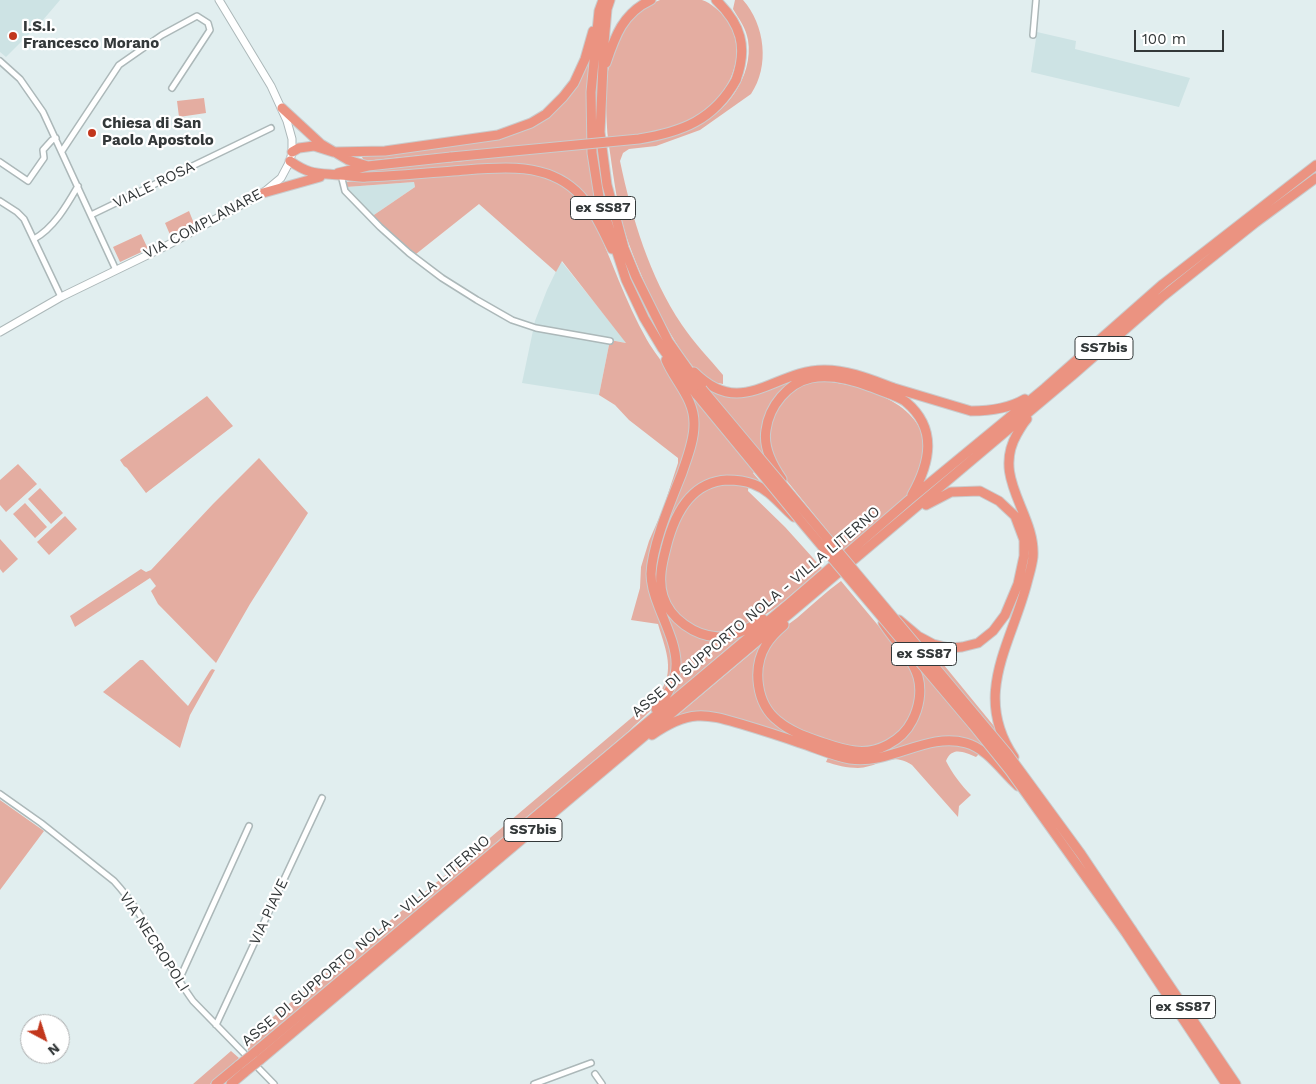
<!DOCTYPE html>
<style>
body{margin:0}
#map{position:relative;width:1316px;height:1084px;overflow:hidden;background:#e1eeef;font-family:"Work Sans",sans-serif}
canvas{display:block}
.north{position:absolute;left:20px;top:1014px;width:50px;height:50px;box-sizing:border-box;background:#fff;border:1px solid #adafb0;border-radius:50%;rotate:140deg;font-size:14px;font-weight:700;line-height:20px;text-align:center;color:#333839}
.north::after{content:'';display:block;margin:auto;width:18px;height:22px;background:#c2371d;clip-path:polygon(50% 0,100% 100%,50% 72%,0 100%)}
.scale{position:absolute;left:1134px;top:30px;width:90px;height:22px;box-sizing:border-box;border:2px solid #333839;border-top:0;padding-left:6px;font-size:15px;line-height:18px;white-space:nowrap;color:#333839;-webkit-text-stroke:4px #fff;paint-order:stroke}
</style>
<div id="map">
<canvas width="1316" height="1084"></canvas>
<div class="north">N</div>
<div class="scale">100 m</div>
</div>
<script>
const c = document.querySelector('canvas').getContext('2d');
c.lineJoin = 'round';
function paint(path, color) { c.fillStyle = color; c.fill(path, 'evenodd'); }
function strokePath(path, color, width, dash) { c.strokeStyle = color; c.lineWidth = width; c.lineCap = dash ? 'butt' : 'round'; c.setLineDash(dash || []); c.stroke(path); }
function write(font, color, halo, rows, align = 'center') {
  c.font = font + ' "Work Sans",sans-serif'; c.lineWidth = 4.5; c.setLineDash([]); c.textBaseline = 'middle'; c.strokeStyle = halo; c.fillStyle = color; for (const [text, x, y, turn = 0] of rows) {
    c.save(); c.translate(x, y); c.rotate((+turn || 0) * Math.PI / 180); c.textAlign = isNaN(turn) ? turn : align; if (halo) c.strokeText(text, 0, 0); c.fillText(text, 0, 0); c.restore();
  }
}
paint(new Path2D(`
 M0,0H60L43,20L6,57L0,52Z
 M1037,32L1076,41L1075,49L1190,78L1179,107L1031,72Z
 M414,182L415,187L371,217L348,191L346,187Z
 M561,261L627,343L610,340L599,395L522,383L535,321L547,290Z`), '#cde3e4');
paint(new Path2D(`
 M660,0C672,0 691,0 702,0C711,3 720,11 726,19C750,52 730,94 700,115C674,133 638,135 608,138C604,85 602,24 660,0Z
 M735,0H743C765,25 770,66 751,94L700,130L656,146L629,149L623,153L620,161C632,218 649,276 682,325C694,343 709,358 723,375V384C718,383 712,382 708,380C677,362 632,260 623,225C616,199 613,172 609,146C635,140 667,136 692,127C725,116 754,76 748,40C746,28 739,19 733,9Z
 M589,60L587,119L589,154L600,215H599L590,202L541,169L364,173V170L464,161L463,151L364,161L362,157L395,153L536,124Z
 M204,98L206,113L179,117L177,101Z
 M523,172C557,178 574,189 593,218C611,259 625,301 647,340C660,362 682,384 687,409L694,408L693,403L709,390C716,392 724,396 731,397C765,400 792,373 825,373L824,381C862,385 925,403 925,450C925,465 920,477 912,489C896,510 864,532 843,550L783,476L785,474L772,457L753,473L764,486L749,480L748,491L785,527L822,568C799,587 773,614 745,626C710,642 664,624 664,581C663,567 669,553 672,539L666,538C660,556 655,573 659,592C667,629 707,648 741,635L742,636L670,697C695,648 659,625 655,579C654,565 659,551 663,538L657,537C651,555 646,574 651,593C659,624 685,656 667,689C659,705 642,718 629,731L248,1051V1048L262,1026L471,854L649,703C653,699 659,694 662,689C675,668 664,645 658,624L631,620L640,588L641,567L649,541L663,509L678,463V458L629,420L615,405L599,395L610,340L626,343L562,261L556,272L479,204L416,254L371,217L415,187L414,182L346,187L344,182L472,173Z
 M189,211L195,226L171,237L165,223Z
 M141,234L148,249L120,262L113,247Z
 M207,396L233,426L146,493L127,468L124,466L120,460Z
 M259,458L308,513L250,604L216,663L158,604L151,591L156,586L150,578L75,627L70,616L141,569L146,572L151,570L213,504Z
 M18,464L37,484L6,512L0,505V480Z
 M40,488L63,513L51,524L28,499Z
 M25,503L47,527L35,538L13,514Z
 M65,516L77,529L49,555L37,542Z
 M0,539L18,559L3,573L0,569Z
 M841,581L902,654L899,656L911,670L929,654L921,644L930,648L998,731L984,749L976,757C964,752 952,746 946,761C952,773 961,785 971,795L959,806L958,817L912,765C890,751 880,767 858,768C847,768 836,765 826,762L831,751L727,716L697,713L679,716V714L761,645L762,647C750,673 753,706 778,725C794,737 813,742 832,748L834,742C819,737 801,734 787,725C758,706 752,664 774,638C780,630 789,624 797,618C812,605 826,592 841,581Z
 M140,660H143L188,706L210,671L212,669L215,670L190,715L180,748L103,692Z
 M0,800L44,831L0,890Z
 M231,1051L239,1058L210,1084H193Z`), '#e4ada1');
const street = new Path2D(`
 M1033,35L1036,0
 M0,61L20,79L43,112L116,270
 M62,151L119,65L162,35L197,16L208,23L210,30L172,88
 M0,162L28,181L44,158L43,150L52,140L56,138
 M341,175L345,191L380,227L409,253L442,278L477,300L512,320L536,328L610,341
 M0,201L17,212L24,219L61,297
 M91,215L271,128
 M34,239C54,228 67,205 78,186
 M0,794L41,823L114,881C147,917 165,963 193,1001L274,1084
 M179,980L249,826
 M216,1025L322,798
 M595,1074L602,1084
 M534,1084L591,1063`);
const secondary = new Path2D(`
 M0,332L61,297L166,246L263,193L281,178L290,161L292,152V139L287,121L271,86L219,0`);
const highway = new Path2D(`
 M603,0L599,11L591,92L592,153L599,197L626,280L644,318L662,348L697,395
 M610,0L607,9L604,43L600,132L607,185L624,248L636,277L668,341L702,389
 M716,0C741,24 748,47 736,80
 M606,63C615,36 623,13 651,0
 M282,108L321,144L348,160L368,166
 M292,152L299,148L314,146L333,152L385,151L498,135L531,123L546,114L563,97L574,83L585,59L593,31
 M290,161C310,175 316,173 340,175C348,175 357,178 366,177C395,176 424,173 453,171C494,168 543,160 576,191C593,207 602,229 612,249
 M338,173L368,166L451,157
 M263,193L320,177
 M694,372C743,421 774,369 825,370C849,370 872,380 894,388C920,396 945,403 971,411C990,411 1008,409 1025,399
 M782,479C773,466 763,447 766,430C769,406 788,383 811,378C831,374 853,380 871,387C880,391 899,396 906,402C938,429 930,463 912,495
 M763,619C750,628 734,637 718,637C695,636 670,619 663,596C658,580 662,563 666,548C674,515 690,482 727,480C736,480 745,481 753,484C770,490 781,506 794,517
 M899,620L918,636L933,644L949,648L962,647L978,643L993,631L1005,615L1018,584L1024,556V540L1015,516L999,501L980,491L951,492L926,505
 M784,625C777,631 770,638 766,645C752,668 756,704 778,721C790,731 804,736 818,741C830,745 843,750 855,751C877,754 902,741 912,721C919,708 922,691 918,677C912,657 894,641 883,623
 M656,709C689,671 675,648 659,607C655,597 651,586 651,574C652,545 671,501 682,473C687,458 694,441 694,425C695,399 675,382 666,360
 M652,735C665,726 680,717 697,716C712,715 727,720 741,724C761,730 780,736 800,743C816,748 833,756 850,759C891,765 927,732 966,743C988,749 1002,772 1018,786
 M1014,757C972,695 1011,645 1027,583C1029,575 1032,566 1033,557C1036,513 991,479 1017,434C1020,429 1023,423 1027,419
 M1132,930L1236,1084
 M1126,933L1226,1084
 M254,1053L791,602L909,500L1045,388L1163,284L1316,165
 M260,1060L1074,374L1161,298L1255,223L1316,178
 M216,1084L239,1065
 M231,1084L245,1072`);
strokePath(street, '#acb8b9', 8);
strokePath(secondary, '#acb8b9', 9);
strokePath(highway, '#cacbcc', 11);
strokePath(street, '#fff', 5);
strokePath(secondary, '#fff', 7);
strokePath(highway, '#eb9381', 9);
const highwayBridge = new Path2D(`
 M451,157L639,139C682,132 714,120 736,80
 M702,389L1007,753L1081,854L1132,930
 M697,395L804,525L973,725L1010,771L1126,933
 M239,1065L254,1053
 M245,1072L260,1060`);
strokePath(highwayBridge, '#cacbcc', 11, []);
strokePath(highwayBridge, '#eb9381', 9);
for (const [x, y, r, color] of [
 [13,36,5,"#c2371d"],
 [92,133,5,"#c2371d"]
]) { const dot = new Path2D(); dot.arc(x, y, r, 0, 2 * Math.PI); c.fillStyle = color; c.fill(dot); strokePath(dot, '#fff', 2); }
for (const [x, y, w] of [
 [603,208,65],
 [1104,348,58],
 [924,654,65],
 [533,830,58],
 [1183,1007,65]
]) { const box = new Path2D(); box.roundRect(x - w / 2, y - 11.5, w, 23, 4); c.fillStyle = '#fff'; c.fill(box); strokePath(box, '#333839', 1); }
write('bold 14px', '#333839', null, [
 ["ex SS87",603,208],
 ["SS7bis",1104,348],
 ["ex SS87",924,654],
 ["SS7bis",533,830],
 ["ex SS87",1183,1007]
]);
write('bold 15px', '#333839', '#fff', [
 ["I.S.I.",23,27],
 ["Francesco Morano",23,44],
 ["Chiesa di San",102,124],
 ["Paolo Apostolo",102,141]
], 'left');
write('15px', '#333839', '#fff', [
 ["VIALE ROSA",154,185,-26],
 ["VIA COMPLANARE",203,224,-28],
 ["ASSE DI SUPPORTO NOLA - VILLA LITERNO",756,612,-40],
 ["VIA PIAVE",269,912,-65],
 ["ASSE DI SUPPORTO NOLA - VILLA LITERNO",366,941,-40],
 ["VIA NECROPOLI",154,942,57]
]);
</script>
